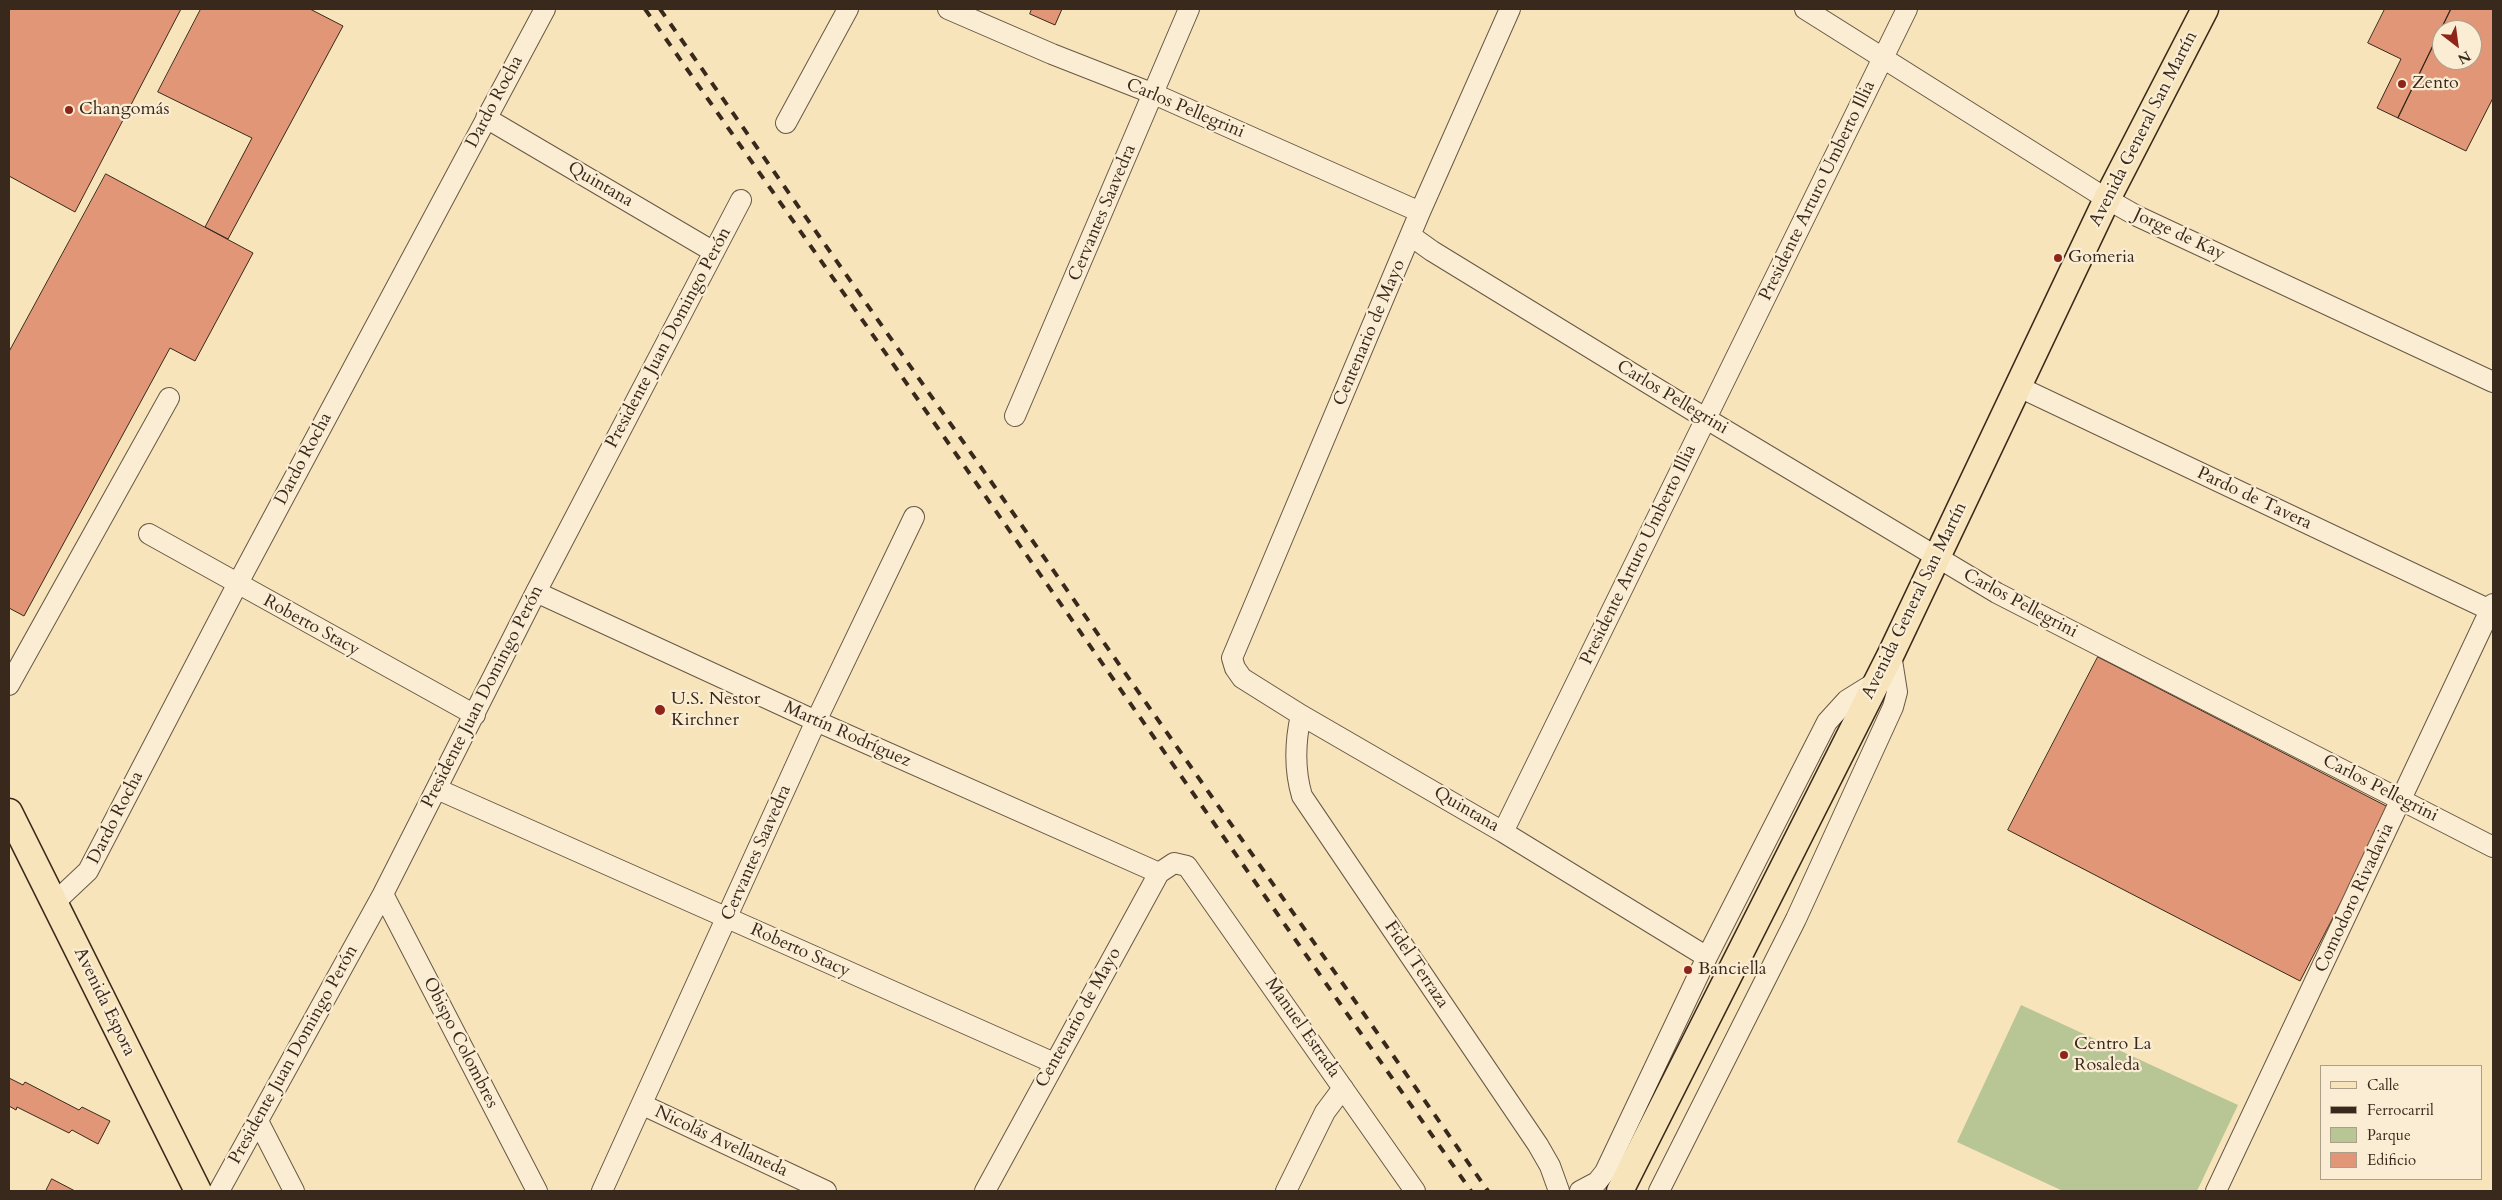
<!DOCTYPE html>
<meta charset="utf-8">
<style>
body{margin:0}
#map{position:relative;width:2502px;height:1200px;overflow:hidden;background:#f8e4bb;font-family:Cardo,serif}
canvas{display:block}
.frame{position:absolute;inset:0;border:10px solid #38291c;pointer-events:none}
.legend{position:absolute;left:2320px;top:1065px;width:162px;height:115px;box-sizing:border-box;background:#faedd3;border:1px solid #ac9f8a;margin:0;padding:6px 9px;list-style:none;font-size:15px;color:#38291c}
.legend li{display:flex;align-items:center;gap:10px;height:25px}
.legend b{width:25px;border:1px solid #ac9f8a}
.north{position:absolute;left:2432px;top:20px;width:50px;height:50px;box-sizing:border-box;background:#faedd3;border:1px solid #ac9f8a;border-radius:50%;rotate:150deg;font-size:14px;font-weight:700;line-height:20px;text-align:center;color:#38291c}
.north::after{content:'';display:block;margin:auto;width:18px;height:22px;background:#8f2418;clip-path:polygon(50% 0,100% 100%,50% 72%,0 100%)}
</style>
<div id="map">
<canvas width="2502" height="1200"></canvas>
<div class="frame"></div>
<ul class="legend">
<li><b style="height:6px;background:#f8e4bb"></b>Calle</li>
<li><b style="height:6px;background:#38291c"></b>Ferrocarril</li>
<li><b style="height:14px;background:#b8c594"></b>Parque</li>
<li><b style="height:14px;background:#e09677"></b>Edificio</li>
</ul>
<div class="north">N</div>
</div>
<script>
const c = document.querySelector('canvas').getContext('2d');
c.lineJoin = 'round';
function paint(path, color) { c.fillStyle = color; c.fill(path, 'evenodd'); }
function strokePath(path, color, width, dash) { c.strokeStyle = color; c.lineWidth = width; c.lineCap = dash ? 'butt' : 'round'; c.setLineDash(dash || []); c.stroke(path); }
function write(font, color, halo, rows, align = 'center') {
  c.font = font + ' Cardo,serif'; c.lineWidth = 4.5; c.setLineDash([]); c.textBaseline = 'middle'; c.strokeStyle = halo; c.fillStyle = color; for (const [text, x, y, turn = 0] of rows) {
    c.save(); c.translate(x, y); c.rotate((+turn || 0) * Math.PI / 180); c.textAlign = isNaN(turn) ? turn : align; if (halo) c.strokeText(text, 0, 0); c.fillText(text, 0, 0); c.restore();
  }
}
paint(new Path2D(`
 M2021,1005L2238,1105L2197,1191H2063L1957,1142Z`), '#b8c594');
const building = new Path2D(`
 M9,9H181L75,212L9,176Z
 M201,9H310L343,26L228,239L205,227L252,138L158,92Z
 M1032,9H1062L1055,25L1030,14Z
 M2385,9H2451L2398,118L2377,108L2401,59L2368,43Z
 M2451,9H2493V98L2466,151L2398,118ZM2442,30H2472V60H2442Z
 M106,174L253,253L195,361L170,348L24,616L9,608V352Z
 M2098,657L2390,808L2300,981L2008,830Z
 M9,1078L23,1085L25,1082L79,1110L82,1107L110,1121L98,1144L72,1130L69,1133L17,1107L16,1110L9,1106Z
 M52,1179L75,1191H46Z`);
paint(building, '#e09677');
strokePath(building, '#38291c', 1);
const minor = new Path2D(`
 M948,9L1052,54L1154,94L1420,212
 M1510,9L1420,212L1232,658L1235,668L1242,678L1301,715L1503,832L1707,957
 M1805,9L2107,199L2137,216L2493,382
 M486,118L714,252
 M786,123L848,9
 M1411,236L1432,251L1705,418L1997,593L2493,847
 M2019,387L2490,610
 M1015,416L1189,9
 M149,534L475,715
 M536,592L816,721L1159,873
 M9,685L169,398
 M1301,715C1295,742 1294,769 1302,796L1538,1145L1550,1166L1559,1191
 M437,789L1054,1063
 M1503,832L1907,9
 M383,894L537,1191
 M54,903L88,871L237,585L545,9
 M643,1105L826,1191
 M258,1121L294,1191
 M219,1191L383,894L536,592L741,200
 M602,1191L816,721L914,517
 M985,1191L1159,873L1174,863L1187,866L1415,1191
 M1286,1191L1325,1112L1343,1088
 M1580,1191L1597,1182L1605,1172L1707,957L1827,722L1847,700L1876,682
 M1659,1191L1796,919L1893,707L1897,692L1891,654
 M2216,1191L2493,604`);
const major = new Path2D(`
 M9,812L198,1191
 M1620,1191L1891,654L2107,199L2205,9`);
strokePath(minor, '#685844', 22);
strokePath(major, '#38291c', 29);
strokePath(minor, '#faedd3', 20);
strokePath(major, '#f8e4bb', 26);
strokePath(new Path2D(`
 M645,9L1471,1191
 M660,9L1488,1191`), '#38291c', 4, [9, 9]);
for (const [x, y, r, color] of [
 [2402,84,5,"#8f2418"],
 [69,110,5,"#8f2418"],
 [2058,258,5,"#8f2418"],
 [660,710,6,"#8f2418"],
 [1688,970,5,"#8f2418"],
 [2064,1055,5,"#8f2418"]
]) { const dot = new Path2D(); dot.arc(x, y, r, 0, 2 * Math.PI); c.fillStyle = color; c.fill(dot); strokePath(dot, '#faedd3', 2); }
write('18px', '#38291c', '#faedd3', [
 ["Zento",2412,84],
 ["Changomás",79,110],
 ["Gomeria",2068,258],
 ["U.S. Nestor",671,700],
 ["Kirchner",671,721],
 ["Banciella",1698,970],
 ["Centro La",2074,1045],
 ["Rosaleda",2074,1066]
], 'left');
write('18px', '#38291c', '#faedd3', [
 ["Dardo Rocha",495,102,-62],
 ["Carlos Pellegrini",1185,109,23],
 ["Avenida General San Martín",2144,129,-63],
 ["Quintana",600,185,30],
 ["Presidente Arturo Umberto Illia",1818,191,-64],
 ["Cervantes Saavedra",1103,213,-67],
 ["Jorge de Kay",2179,235,25],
 ["Centenario de Mayo",1370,333,-67],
 ["Presidente Juan Domingo Perón",669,338,-62],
 ["Carlos Pellegrini",1672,398,31],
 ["Dardo Rocha",304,459,-62],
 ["Pardo de Tavera",2254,499,25],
 ["Presidente Arturo Umberto Illia",1639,555,-64],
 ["Avenida General San Martín",1915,601,-64],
 ["Carlos Pellegrini",2020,604,28],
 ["Roberto Stacy",311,626,29],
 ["Presidente Juan Domingo Perón",483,697,-63],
 ["Martín Rodríguez",847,735,24],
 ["Carlos Pellegrini",2380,789,27],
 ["Quintana",1466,810,30],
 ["Dardo Rocha",116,818,-63],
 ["Cervantes Saavedra",757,853,-66],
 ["Comodoro Rivadavia",2355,898,-65],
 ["Roberto Stacy",800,951,24],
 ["Fidel Terraza",1416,965,56],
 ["Avenida Espora",104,1002,64],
 ["Centenario de Mayo",1079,1018,-61],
 ["Manuel Estrada",1302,1028,55],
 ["Obispo Colombres",460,1043,63],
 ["Presidente Juan Domingo Perón",294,1055,-61],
 ["Nicolás Avellaneda",721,1142,25]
]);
</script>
